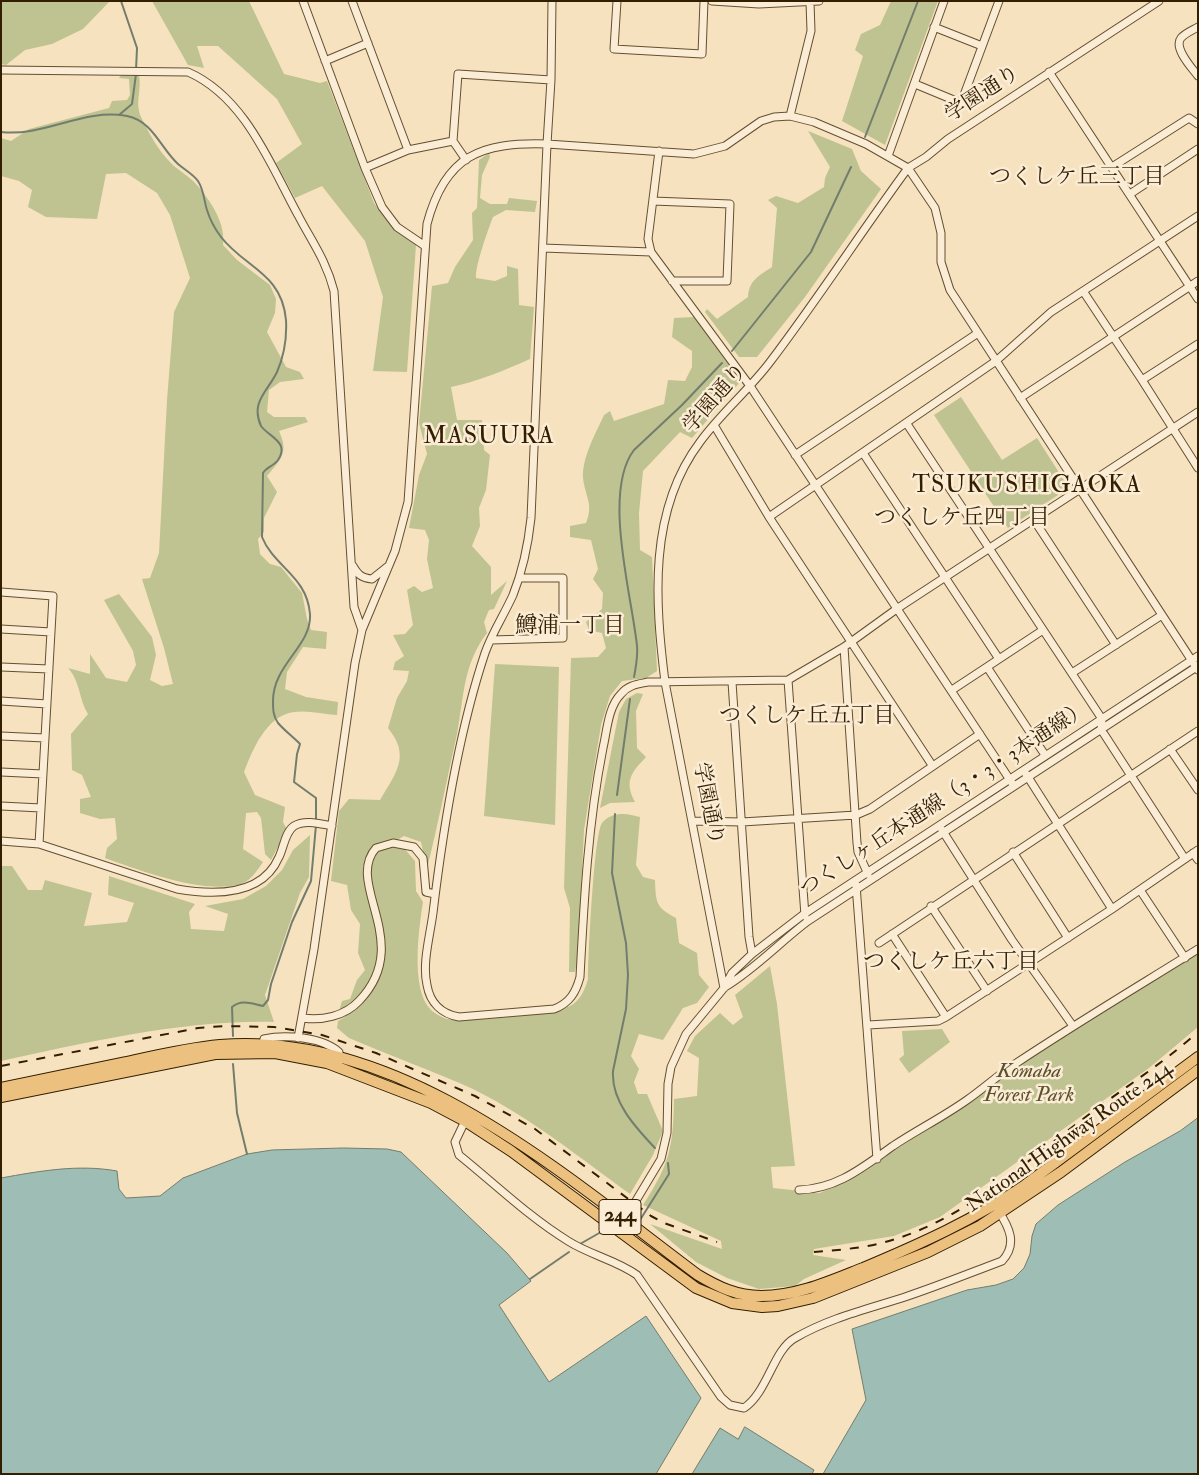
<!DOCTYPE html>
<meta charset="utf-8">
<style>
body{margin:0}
#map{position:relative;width:1199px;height:1475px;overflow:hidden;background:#f7e2bf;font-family:"IM FELL Double Pica",serif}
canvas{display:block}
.frame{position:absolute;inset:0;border:2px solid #331e00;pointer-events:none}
</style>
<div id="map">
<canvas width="1199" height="1475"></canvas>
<div class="frame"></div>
</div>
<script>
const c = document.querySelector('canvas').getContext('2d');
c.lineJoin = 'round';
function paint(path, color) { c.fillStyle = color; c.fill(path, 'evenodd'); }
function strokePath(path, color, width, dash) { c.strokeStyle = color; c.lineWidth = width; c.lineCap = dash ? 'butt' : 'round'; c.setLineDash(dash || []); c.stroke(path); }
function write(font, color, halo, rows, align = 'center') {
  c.font = font + ' "IM FELL Double Pica","Noto Serif JP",serif'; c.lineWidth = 5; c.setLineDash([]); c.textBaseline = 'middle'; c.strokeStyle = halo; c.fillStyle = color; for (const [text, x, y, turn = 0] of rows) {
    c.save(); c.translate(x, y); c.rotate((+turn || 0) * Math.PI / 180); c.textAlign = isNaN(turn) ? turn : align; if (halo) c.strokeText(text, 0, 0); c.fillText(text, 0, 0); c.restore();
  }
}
paint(new Path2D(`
 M1,1H110L83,29L52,44L25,50L6,65L1,64Z
 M152,1H249L284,74L320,83L327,81L374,203L394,228L416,245L407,372L373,371L383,297L365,241L322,186L295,198L276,163L302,144L277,99L218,46H197L204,68L188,65Z
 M891,1H938L885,145L842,121L863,56L855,50L861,34L880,25Z
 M121,75H139C142,92 134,103 142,119C149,133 158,150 169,161C177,170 188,175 196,184C210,200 226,223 223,245L237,260L270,285L276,299L275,313L267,332L286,367L300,372L304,379L280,382L269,390L267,412L274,417H305L308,422L279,431C289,453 281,459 267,476L277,492L264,518V532L258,539L260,554L270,564L281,567L302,593L307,619L311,630L327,632L326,649L303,647L287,672L285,689L306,697L338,702L337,715C323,714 307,710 294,712C266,716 253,749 244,772L255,795L285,807L283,822L287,830L271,860L265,854L261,818L257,812L246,813L243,849L263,862C257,871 249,883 238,885C198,893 142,871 105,858L107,848L117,839L115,818L100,819L80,813V799L91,797L82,775L72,770L71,734L88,714C78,697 81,683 68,668L90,674V654L106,678L127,682L136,665L133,651L104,600L119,594L152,637L156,655L150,680L162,686L173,684L164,648L142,579L150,578L159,553L167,400L174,312L190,278L170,215L157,193L126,173L106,174L97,219L46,217L28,207L32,190L19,181L1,176V138L11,141L29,129L109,108L112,101L127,100L130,95L129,79L119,78Z
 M808,131L852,149L861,171L881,189L805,297L757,357H739L705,312L707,309L717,319L748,297C749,281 758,276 772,267L777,208L768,200L776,196L798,203L824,187L825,178L830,167Z
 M489,153L490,157L482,175L480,198L490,204H507L509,198L537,201L535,212L506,210L493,217C488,230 475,266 476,278L495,281L507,276V266L518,269L519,305L534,307L530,359C505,370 477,382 451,387L457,420H482L484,450L490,455L486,490L479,508L480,526L472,546L491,567V595L507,581L494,609L489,610L484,622L487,633C463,664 464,697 457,734C447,779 438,824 427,869L421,842L404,836L397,840L415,861L416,891L423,902C419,928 410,989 431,1010C434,1013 443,1018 447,1019C467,1022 556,1015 572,1005C581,999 585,989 588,979C588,959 594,833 602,823C612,811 627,813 640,817L636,865L643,877L655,880C656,902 655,907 676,918L679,943L697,953L699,975L709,987L697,1003L683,1008L663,1040L639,1034L631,1056L639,1069L634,1082L638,1094H647L663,1131L653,1155L630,1194C580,1158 531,1118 475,1090C434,1071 390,1056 349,1038L337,1028L338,1021L345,1017L340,1008L342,1001L350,999L357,980L365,970L358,953L360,924L351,910L347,885L331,881L339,811L349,799L380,800C396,773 411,756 388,728L397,698L407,681L409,671L393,670L395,662L404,656L393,635L405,634L413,625L407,590L414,586L422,592L433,588L427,559L429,540L425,530L409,528L419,475L427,454L419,423L432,286L448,283L455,267L473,240L472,213L477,208L479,160Z
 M694,317L741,381L692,438L680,432L643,471L639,513L640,550L652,557L657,671L646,678L622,681L610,696L601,725L584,830L578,954L575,972H569L570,908L564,888L571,658L598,657L606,648L602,633L589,630L586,622L602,609L603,593L593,579L598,569L591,540L570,537V526L586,523C594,504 585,496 583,478C582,457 596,433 604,415L610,411L614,421L664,404L668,380L685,381L692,367V351L672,337L674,318Z
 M961,397L1002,460L1037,438L1067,485V489L1008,528L934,415Z
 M495,664L559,667L555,825L484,816Z
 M637,693L643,694L636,711L637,748L646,757C631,773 624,781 635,802L610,803L600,808L619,712L626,699Z
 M310,835L309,877L300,893L265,995L274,1022C182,1020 90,1042 1,1061V866H12L28,890H42L45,880L92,893L84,926L127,922L134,903L108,895L109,876L195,904L189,912L191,929L224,931L228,914L205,906L243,899L266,886L282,870L293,850Z
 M1198,952V1027L1149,1068L940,1217L894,1236L814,1249L813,1255L846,1260L804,1279L795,1286L759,1289L727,1278L696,1262L650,1224L722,1249L721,1241L643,1205C670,1163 673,1148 674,1099L697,1096L699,1058L687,1051L695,1036L720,1013L733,1025L743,1017L735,995L770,966L777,1004L795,1166L771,1167L773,1188L820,1193L857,1175L975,1098L1018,1065L1107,1007Z
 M942,1029L950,1042L909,1073L899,1059L904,1055L902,1031Z`), '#bec391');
const water = new Path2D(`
 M1198,1118V1474H823L866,1400L852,1329L967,1290L996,1285L1013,1279L1024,1268L1030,1254L1032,1236L1036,1224L1058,1205L1125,1162L1180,1131Z
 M344,1148L387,1149L401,1152L507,1253L531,1281L499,1305L549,1382L646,1316L701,1398L656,1474H1V1178C40,1171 78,1164 117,1171L119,1189L126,1198L160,1196L183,1178L247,1154L272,1150Z
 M745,1427L814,1470L812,1474H692L720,1428L738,1439Z`);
paint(water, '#9dbdb5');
strokePath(water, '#737d6d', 1);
strokePath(new Path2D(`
 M121,1L137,48L136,70
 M119,115L132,104L136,74
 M1,132C45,137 83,108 127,116C153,121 161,149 178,164C185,170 193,174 198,181C204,190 204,201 207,210C210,220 215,229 221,237C245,268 282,273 286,320C287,338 284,356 277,372C268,391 250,402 261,426C269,437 290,442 278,460C274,466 266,467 263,473L262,537C274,567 307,576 310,614C312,646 273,664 273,701C273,709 273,716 278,723C284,730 293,737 300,744L297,754L294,782L316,798V820
 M865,137L918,1
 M732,351L811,252L851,167
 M634,677C636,667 638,657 637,646C632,596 602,492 634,450L682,405L722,363
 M617,795L630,699
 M615,814L612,873L626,943L628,975L626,1009L613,1071C611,1101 635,1127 655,1148
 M233,1036L232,1007C242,999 252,1004 263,1006L268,1000L271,984L292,922L311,881L316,825
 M233,1064L237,1113L247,1154
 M640,1220L669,1174L668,1163
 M580,1244L601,1232
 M530,1279L569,1252`), '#737d6d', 2);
const minor = new Path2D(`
 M303,1L365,168L382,207L397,227L425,246
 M352,1L408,150
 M617,1L614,49L702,54L704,1
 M712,1L759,4L819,1
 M934,27L982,46
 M1198,27C1193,30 1185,33 1181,38C1173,48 1192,68 1198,76
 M325,61L368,43
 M1,70L188,72C245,97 270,164 298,215C312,242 326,260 334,291L354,607L362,630
 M1049,72L1198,299
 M915,84L961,103L999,1
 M790,116L811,31L810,2
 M659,151L648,239L651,252L750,386L1014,786
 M888,156L944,1
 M466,160L453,141L458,74L551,80
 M1112,167L1189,118L1198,124
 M365,168L408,150L453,141
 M1130,194L1198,149
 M653,201L730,204L727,281H672
 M543,248L651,252
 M1083,291L1142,380
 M1198,344L1142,380L1198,468
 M1020,398L1198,281
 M1198,412L898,608L844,647L788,680L648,682C638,684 628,685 621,694C608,707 607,731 603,748C588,824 584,900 580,977C576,992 570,1003 554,1009L459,1017C442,1014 430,1003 427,985C422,963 430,936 433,913C443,829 458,734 485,653C492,633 504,615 513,595C523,570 528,546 531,518L547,144L694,154L725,146L761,121L774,117L790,116L814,122L866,144L908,168L935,208L941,233V262L950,290L1198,670
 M907,424L1102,719L1101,730L1104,734L1185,859
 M714,425L769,517L932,765
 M863,453L999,659
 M795,455L978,333
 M769,517L996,361L1051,312L1198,216
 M1034,520L1116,645
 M353,566C358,575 362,578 372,579L387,567
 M1,592L53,596L39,844
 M1,629L51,632
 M491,640L563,638V578H519
 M844,647L857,843L858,852L868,874
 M1,667L49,669
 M987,667L1045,755
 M1072,673L1162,615
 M788,680L805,916
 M732,682L749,937L752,954
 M952,690L1043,630
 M1,701L47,704
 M1,736L45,738
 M1170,749L1198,790
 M1,772L43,774
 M1026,774L1112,909
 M1,806L41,808
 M692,821L742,822L856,815L870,809L980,734
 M942,830L1012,940L1073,1026
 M1,841L39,844L177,889C212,895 262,897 279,857C284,847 285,832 294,826C305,819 321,824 332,826
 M1013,852L1068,938
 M1193,853L1198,860
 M856,885L877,1159
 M1140,890L1185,958
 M931,906L987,991
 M892,934L946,1017
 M879,943L1198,731
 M725,987C755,969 780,942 808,921L1198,666
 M724,988L665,682C655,601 648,511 700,442C721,413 749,390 770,362C818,299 861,232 908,168L926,157L948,139L1159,1
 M303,1018C322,1021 345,1016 359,1001C415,943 344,884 376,848L393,843L414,847L423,858L426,892L435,894
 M868,1025L938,1021L946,1017L1112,909L1198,850
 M298,1038L314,949L355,663L362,630L395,551L408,502L427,224C445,155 481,142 547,144L551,80L552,1
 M261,1050L264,1039C285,1034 322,1037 339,1052V1061
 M466,1119L455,1142L459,1155C495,1184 529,1217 568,1241C590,1255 616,1260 637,1275L721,1397L730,1405L744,1408C768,1392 773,1350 795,1338C829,1318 868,1309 905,1297C938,1286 970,1273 1002,1261C1018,1244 1009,1227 998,1210
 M799,1190C837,1189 863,1167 893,1146C917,1130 943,1117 967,1100C983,1089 998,1075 1015,1064C1075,1024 1137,987 1198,949
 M615,1228L634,1204L661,1159L667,1133L668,1084L671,1067L686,1034L724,988L732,973L752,954L804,914L1198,656`);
const highway = new Path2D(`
 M1,1088C41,1080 82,1071 122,1063C154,1056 187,1048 220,1045C400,1030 563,1174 698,1275C718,1287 737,1296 761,1296C797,1296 830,1281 863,1268C920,1244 974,1220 1025,1185L1198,1057
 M1,1097L215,1054L275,1053L327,1063L431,1103L465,1121L511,1151L696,1288L732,1303L762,1307L778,1306L813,1298L928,1252L980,1226L1061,1172L1198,1070`);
strokePath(minor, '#644f30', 9);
strokePath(highway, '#331e00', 12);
strokePath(minor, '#faecd5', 7);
strokePath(highway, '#ecc180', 10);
strokePath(new Path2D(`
 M1,1066L198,1028L224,1026L274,1027L322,1035L376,1053L475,1096L535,1129L651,1216L664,1223L717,1242
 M814,1252C839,1250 865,1248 889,1241C965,1219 1021,1165 1083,1119C1122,1089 1161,1065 1198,1032`), '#331e00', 2, [9, 9]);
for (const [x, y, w] of [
 [620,1217,42]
]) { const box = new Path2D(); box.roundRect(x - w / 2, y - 17.5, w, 35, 4); c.fillStyle = '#faecd5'; c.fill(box); strokePath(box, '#331e00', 1); }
write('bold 20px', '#331e00', null, [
 ["244",620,1217]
]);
write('21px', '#331e00', '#faecd5', [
 ["学園通り",983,95,-33],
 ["学園通り",716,399,-49],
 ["つくしヶ丘本通線（3・3・3本通線）",945,800,-33],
 ["学園通り",707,804,79],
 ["National Highway Route 244",1070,1138,-35]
]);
write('italic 21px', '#5d502c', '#faecd5', [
 ["Komaba",1029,1072],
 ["Forest Park",1029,1096]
]);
write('22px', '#331e00', '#faecd5', [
 ["つくしケ丘三丁目",1077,178],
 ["つくしケ丘四丁目",962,519],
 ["鱒浦一丁目",570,627],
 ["つくしケ丘五丁目",807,717],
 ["つくしケ丘六丁目",951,963]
]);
c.letterSpacing = '1px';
write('24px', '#331e00', '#faecd5', [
 ["MASUURA",489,438],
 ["TSUKUSHIGAOKA",1027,487]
]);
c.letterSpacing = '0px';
</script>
